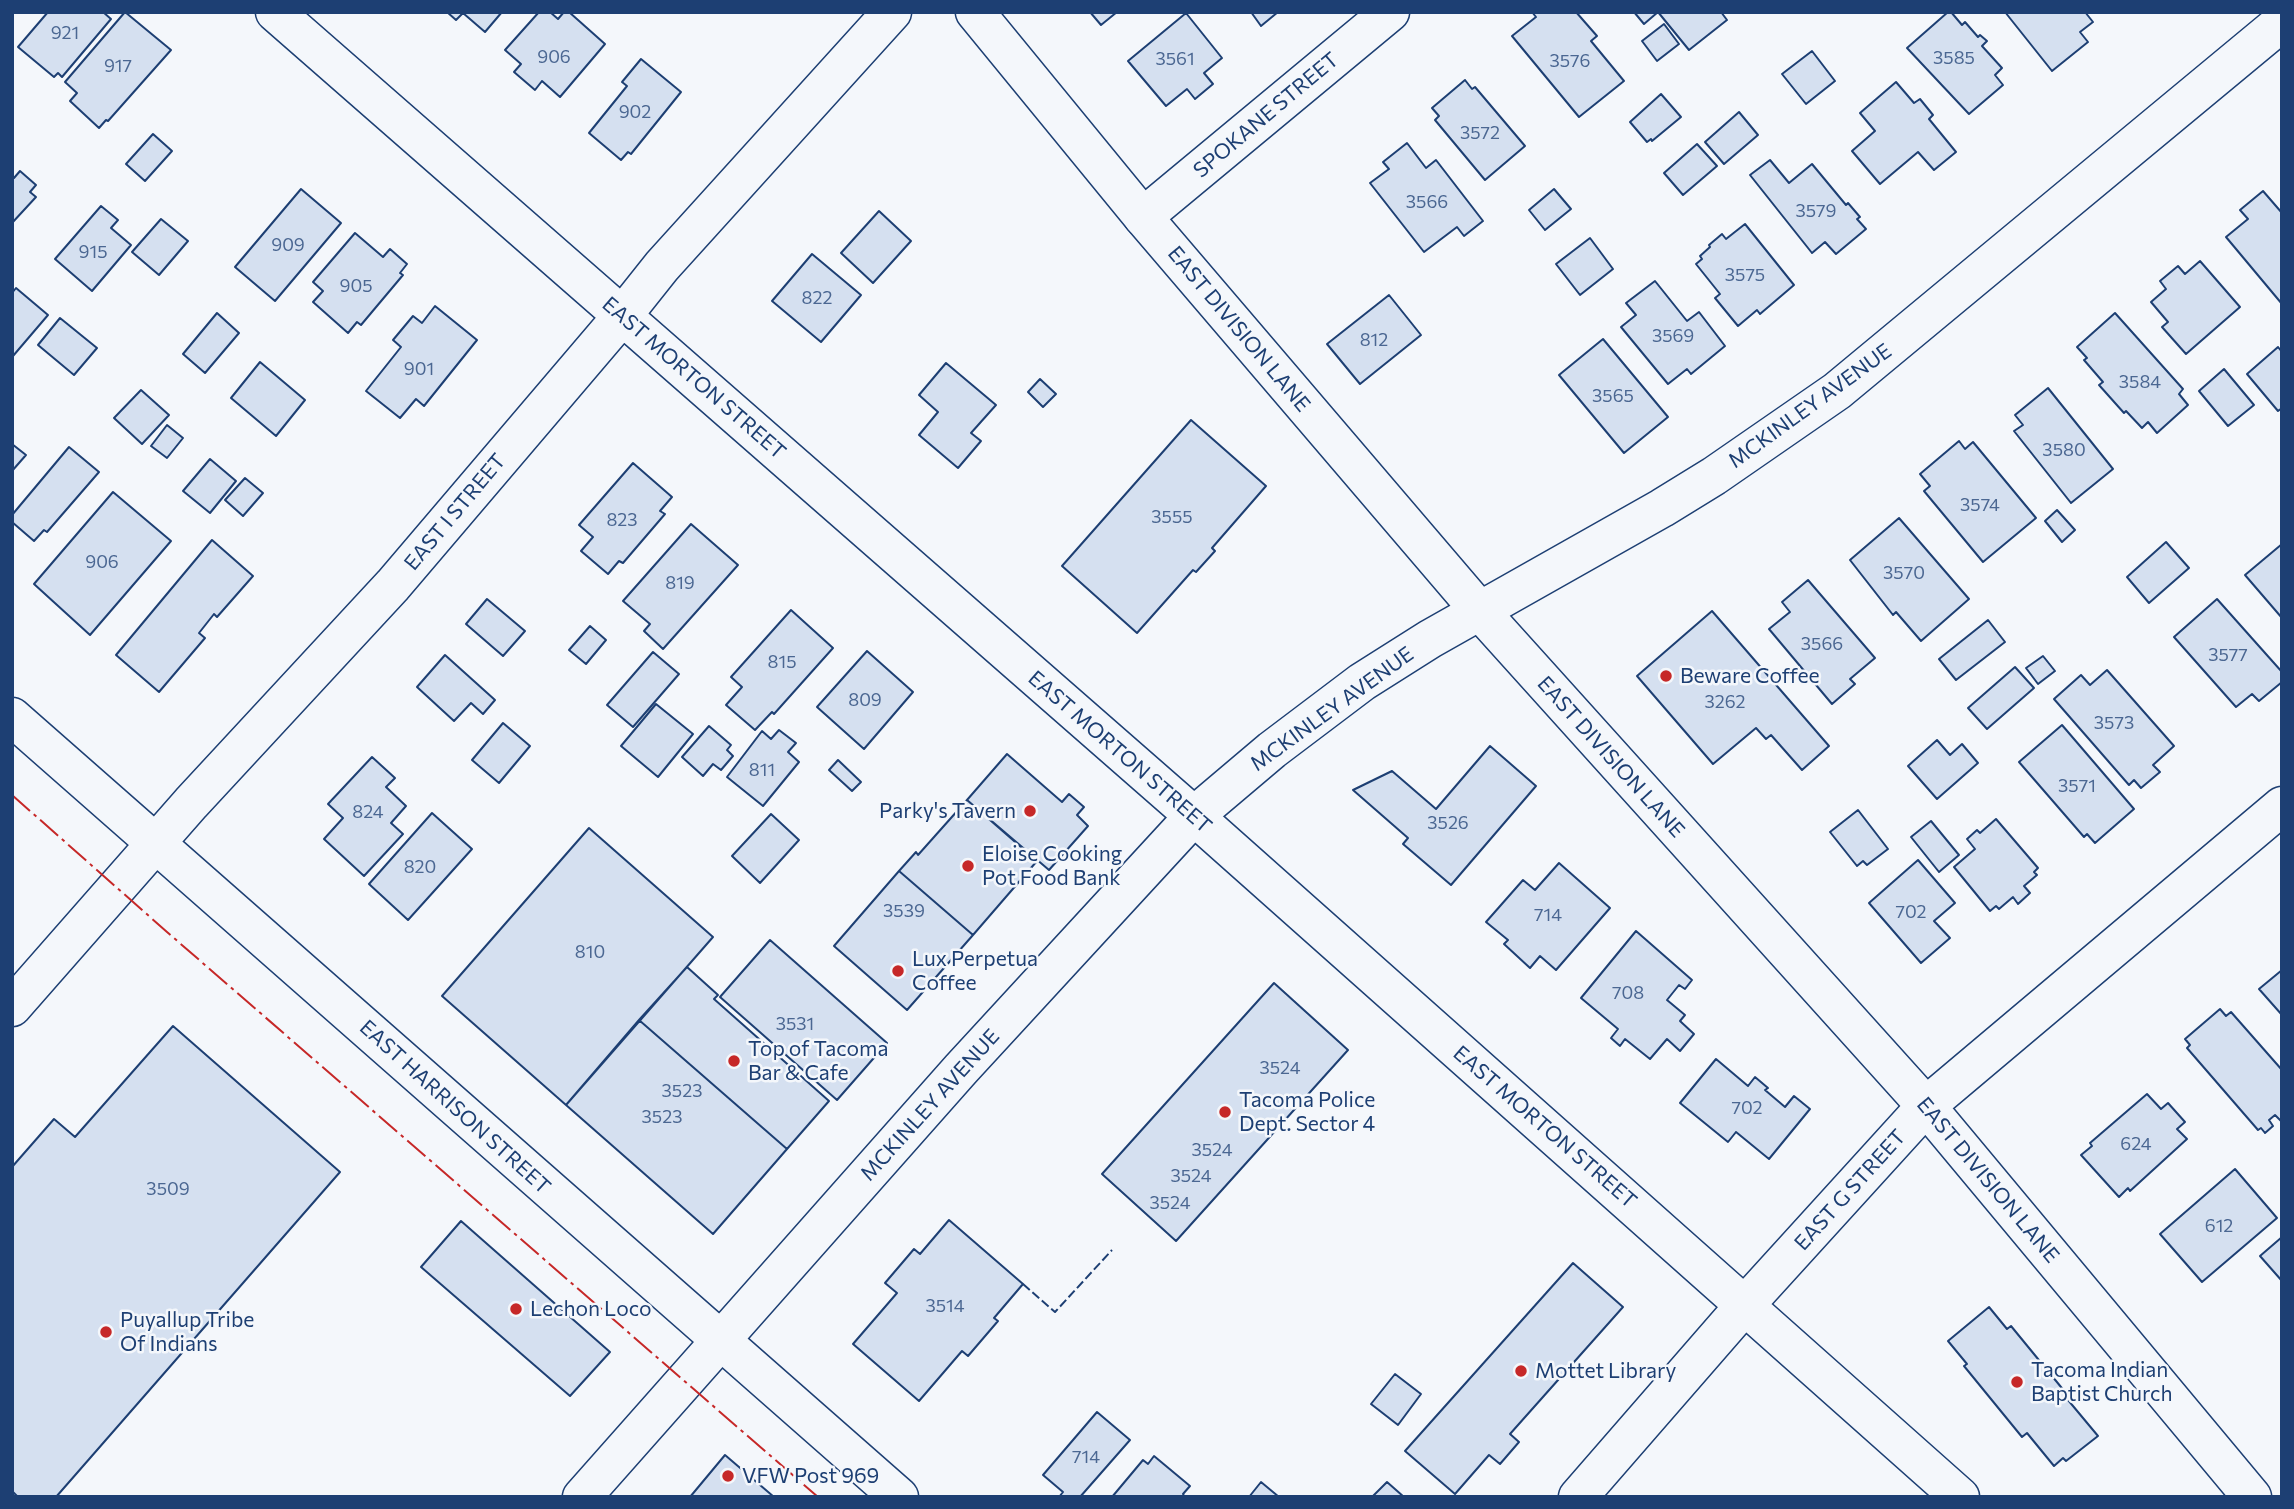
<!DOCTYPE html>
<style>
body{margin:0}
#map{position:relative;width:2294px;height:1509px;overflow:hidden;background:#f4f7fb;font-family:Commissioner,sans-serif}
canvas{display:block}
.frame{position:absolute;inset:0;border:14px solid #1d3f73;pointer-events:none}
</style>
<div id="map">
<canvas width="2294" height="1509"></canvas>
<div class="frame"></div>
</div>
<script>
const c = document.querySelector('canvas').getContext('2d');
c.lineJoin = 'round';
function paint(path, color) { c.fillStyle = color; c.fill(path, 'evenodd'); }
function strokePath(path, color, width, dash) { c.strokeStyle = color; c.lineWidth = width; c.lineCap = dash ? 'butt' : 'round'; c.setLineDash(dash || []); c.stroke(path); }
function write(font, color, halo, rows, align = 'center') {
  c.font = font + ' Commissioner,sans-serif'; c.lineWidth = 5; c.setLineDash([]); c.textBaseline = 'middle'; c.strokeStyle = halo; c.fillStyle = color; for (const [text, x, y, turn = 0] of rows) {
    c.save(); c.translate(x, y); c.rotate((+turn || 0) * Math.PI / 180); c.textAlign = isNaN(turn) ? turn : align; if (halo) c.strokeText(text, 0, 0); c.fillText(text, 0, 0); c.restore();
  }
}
const building = new Path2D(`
 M48,12H103L111,19L62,77L58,73L54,77L18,47Z
 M125,12L171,50L108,121L106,120L99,128L70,101L77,93L65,82Z
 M447,12H502L485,32L463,13L456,20Z
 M539,12H550L558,19L564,12H569L605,44L560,97L542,81L535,90L514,72L521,64L505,50Z
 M1090,12H1117L1101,25Z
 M1251,12H1278L1261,26Z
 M1532,12H1576L1597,36L1591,41L1624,81L1579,117L1512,36L1536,17Z
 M1634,12H1721L1727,20L1689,50L1658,12L1644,24Z
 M1948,12H1951L1962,25L1965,22L1978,37L1980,35L1987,41L1982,46L2002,68L1995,75L2003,85L1969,114L1907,48Z
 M2005,12H2085L2093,22L2080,32L2088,42L2052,71Z
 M1186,13L1222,58L1204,73L1213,84L1195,99L1187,89L1166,106L1128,61Z
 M1664,24L1679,44L1657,61L1642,41Z
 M1812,51L1835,81L1806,104L1782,74Z
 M641,59L681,92L631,154L628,152L621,160L589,133L627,86L622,82Z
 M1465,80L1472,89L1475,87L1525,146L1485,180L1435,120L1439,116L1432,108Z
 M1896,82L1914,103L1920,99L1933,115L1929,119L1956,152L1934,170L1918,152L1880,184L1852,151L1875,131L1860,113Z
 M1661,94L1681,117L1652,141L1651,139L1647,142L1630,122Z
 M1739,112L1758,135L1724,164L1705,142Z
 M153,134L172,151L145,181L126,164Z
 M1407,143L1426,168L1436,160L1483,221L1464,236L1457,227L1424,252L1370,183L1389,169L1383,162Z
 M1697,144L1717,166L1683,195L1664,173Z
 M1770,160L1789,183L1812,164L1846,205L1848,203L1860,217L1857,219L1866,229L1836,254L1825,242L1812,253L1750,175Z
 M20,171L36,185L30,192L36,197L12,223V176L14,178Z
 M301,189L341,223L275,301L235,267Z
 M1554,189L1571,209L1545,230L1529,210Z
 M2263,191L2282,213V304L2226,237L2248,219L2240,210Z
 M101,206L118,220L111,228L131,245L92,291L55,259Z
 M879,211L911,241L873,283L841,253Z
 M161,219L188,241L159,275L132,252Z
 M1745,224L1794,285L1760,314L1757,310L1738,326L1715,298L1720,294L1696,264L1702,259L1700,256L1710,247L1709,245L1722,234L1726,239Z
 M355,233L383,257L390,249L407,264L400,273L403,275L361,325L357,322L348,333L313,302L323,291L313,282Z
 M1590,238L1613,269L1580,295L1556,264Z
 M812,254L861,295L821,342L772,301Z
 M2200,261L2240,307L2186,354L2162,327L2168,322L2151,302L2166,289L2160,281L2178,266L2185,274Z
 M1655,281L1687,321L1699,312L1725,346L1691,374L1687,369L1668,384L1621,327L1636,315L1626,303Z
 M16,288L48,315L13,356L12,293Z
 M1389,295L1421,335L1360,384L1327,344Z
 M435,306L477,340L424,406L416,399L400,418L366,391L401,347L393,340L413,316L422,323Z
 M217,313L239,333L205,373L183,354Z
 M2115,313L2183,389L2179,394L2188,405L2157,433L2148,422L2142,428L2126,411L2124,413L2099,385L2103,382L2084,360L2087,358L2077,347Z
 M60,318L97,348L74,375L38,345Z
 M1603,339L1668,417L1624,453L1559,375Z
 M2278,347L2282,352V408L2278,411L2247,374Z
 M260,362L305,400L276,436L231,398Z
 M946,363L996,405L971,433L981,441L958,468L919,435L938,412L919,395Z
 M2224,369L2254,405L2228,426L2199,391Z
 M1040,379L1056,394L1043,407L1028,392Z
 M2048,388L2113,469L2071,503L2014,431L2023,425L2015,415Z
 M141,390L169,415L142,444L114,418Z
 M1191,420L1266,486L1212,548L1215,551L1196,572L1193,570L1137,633L1062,566Z
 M167,425L183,438L167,458L151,446Z
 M1959,441L1965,449L1973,442L2036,518L1983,562L1924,491L1930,486L1920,474Z
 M12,444L26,455L12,471Z
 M69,447L99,472L47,532L44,530L34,541L12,522V515Z
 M210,459L236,481L210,513L183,491Z
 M633,463L672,497L660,511L665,514L623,563L619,561L608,574L581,551L593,537L579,525Z
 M245,478L263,493L243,516L225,500Z
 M113,492L171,541L90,635L34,584Z
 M2057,510L2075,530L2062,542L2045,521Z
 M1899,518L1969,599L1921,641L1896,612L1893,615L1850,560Z
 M691,524L738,565L663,649L644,631L650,624L623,601Z
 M212,540L253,576L217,617L214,614L199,633L205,638L159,692L116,655Z
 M2166,542L2189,568L2149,603L2127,577Z
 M2282,544V618L2245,575Z
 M1808,580L1875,658L1850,679L1855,684L1832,704L1769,629L1790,612L1782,602Z
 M487,599L525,631L503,656L466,624Z
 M2217,599L2282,672V682L2259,701L2252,694L2236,707L2174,637Z
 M791,610L833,648L774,714L772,712L755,730L726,705L742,687L731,677Z
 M1712,611L1829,746L1802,770L1771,735L1766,739L1756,728L1713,764L1637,676Z
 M1988,620L2005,642L1956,680L1939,659Z
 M590,626L606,640L586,664L569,650Z
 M867,651L913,692L864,749L817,707Z
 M653,652L679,674L633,727L607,705Z
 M445,655L495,700L483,714L471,703L454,721L417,687Z
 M2043,656L2055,671L2038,684L2026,668Z
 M2015,667L2034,688L1987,729L1968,708Z
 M2107,670L2174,746L2153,765L2160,772L2141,788L2134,780L2129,785L2054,699L2081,675L2090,685Z
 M656,704L693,734L658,777L621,746Z
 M503,723L530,746L499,783L472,760Z
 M2062,725L2134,809L2095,843L2087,834L2084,837L2019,762Z
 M709,726L731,745L727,750L733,756L721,770L713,764L703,776L682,757Z
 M779,730L796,743L788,752L799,762L763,806L727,777L762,731L771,739Z
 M1937,740L1950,755L1962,744L1978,763L1937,799L1908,766Z
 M1490,746L1536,786L1451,885L1403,844L1408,838L1353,790L1392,771L1436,809Z
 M1007,754L1062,802L1069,794L1084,807L1077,815L1088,826L1049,870L967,800Z
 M372,757L395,778L386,787L406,806L391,823L403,834L364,876L324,839L343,818L328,804Z
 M838,760L861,782L852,791L829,770Z
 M967,800L1037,861L973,935L899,871L916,852L918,855Z
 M1858,810L1888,849L1867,865L1863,861L1857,866L1830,832Z
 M432,813L472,849L408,920L369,884Z
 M771,814L799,840L760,883L732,856Z
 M1996,819L2038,868L2034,872L2037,875L2024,886L2030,893L2018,904L2013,897L1999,909L1996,906L1990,911L1954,867L1975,849L1967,839L1977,830L1980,833Z
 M1931,821L1959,855L1939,872L1911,837Z
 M589,828L713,937L566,1105L442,996Z
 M1918,860L1955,903L1934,921L1950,938L1921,963L1869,903Z
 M1559,863L1610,908L1556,970L1540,956L1530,968L1504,944L1508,940L1486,922L1523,880L1535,890Z
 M899,871L973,935L907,1010L834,946Z
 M1636,931L1692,980L1685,989L1679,985L1667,1000L1685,1015L1680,1021L1694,1034L1680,1051L1667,1039L1650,1059L1625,1039L1620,1046L1611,1038L1618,1029L1581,998Z
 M770,940L887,1043L837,1100L720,997Z
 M687,967L718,995L714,999L829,1101L787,1149L639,1020Z
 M2282,970V1015L2259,989Z
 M1274,983L1348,1050L1176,1241L1102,1174Z
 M2220,1009L2226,1016L2231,1012L2282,1070V1122L2275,1115L2269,1120L2273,1126L2265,1133L2261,1128L2258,1130L2187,1048L2190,1045L2185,1039Z
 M639,1020L787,1149L713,1234L566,1105Z
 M173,1026L340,1172L56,1497H18L12,1491V1167L54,1119L75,1137Z
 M1716,1059L1748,1086L1755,1077L1768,1088L1765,1090L1785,1107L1794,1096L1810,1109L1769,1159L1736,1132L1728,1142L1680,1103Z
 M2147,1094L2161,1109L2168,1103L2185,1122L2177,1129L2187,1139L2130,1191L2128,1188L2119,1197L2081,1155L2092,1146L2090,1143Z
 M2235,1169L2277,1218L2202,1282L2160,1234Z
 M949,1220L1023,1284L994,1318L998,1321L968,1356L962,1351L919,1401L853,1344L897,1293L885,1283L914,1249L920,1254Z
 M461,1221L610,1352L570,1396L421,1267Z
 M2282,1237V1281L2260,1256Z
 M1573,1263L1623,1307L1510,1434L1519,1442L1500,1464L1489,1455L1455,1494L1405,1451Z
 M1989,1307L2007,1329L2011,1326L2070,1398L2068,1400L2098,1436L2066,1461L2063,1458L2054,1466L2027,1433L2022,1437L1964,1366L1967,1364L1948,1341Z
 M1395,1374L1421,1394L1398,1425L1371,1404Z
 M1097,1412L1130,1440L1080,1497H1059L1063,1492L1043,1475Z
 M725,1455L774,1497H690Z
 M1154,1456L1190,1486L1183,1494L1185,1497H1112L1143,1460L1148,1464Z
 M1261,1482L1279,1497H1249Z
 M1387,1482L1404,1497H1372Z`);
paint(building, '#d5e0f0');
strokePath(building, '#1d3f73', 2);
const minor = new Path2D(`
 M275,12L1194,816L1960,1497
 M1143,217L1390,12
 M1479,610L1926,1106L2252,1497
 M12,717L899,1497
 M12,1007L191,803L393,585L623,315L662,266L892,12
 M1578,1497L1745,1305L1926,1106L2282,806`);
const tertiary = new Path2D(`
 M975,12L1143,217L1479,610
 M582,1497L961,1069L1194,816L1272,750L1362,682L1430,639L1662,508L1714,476L1837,391L2282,22`);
strokePath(minor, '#1d3f73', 41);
strokePath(tertiary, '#1d3f73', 41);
strokePath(minor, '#f4f7fb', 38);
strokePath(tertiary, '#f4f7fb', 38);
strokePath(new Path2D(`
 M1023,1284L1055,1312L1112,1250`), '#1d3f73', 2, [9, 3.5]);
strokePath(new Path2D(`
 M12,795L167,932L818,1497`), '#c62828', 2, [24, 5, 3.5, 5]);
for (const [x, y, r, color] of [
 [1666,676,7,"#c62828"],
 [1030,811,7,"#c62828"],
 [968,866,7,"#c62828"],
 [898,971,7,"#c62828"],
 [734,1061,7,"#c62828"],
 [1225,1112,7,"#c62828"],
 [516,1309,7,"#c62828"],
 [106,1332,7,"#c62828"],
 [1521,1371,7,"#c62828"],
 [2017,1382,7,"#c62828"],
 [728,1476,7,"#c62828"]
]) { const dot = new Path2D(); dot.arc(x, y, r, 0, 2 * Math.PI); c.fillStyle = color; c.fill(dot); strokePath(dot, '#f4f7fb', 2.5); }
write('18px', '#4b6792', null, [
 ["921",65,33],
 ["906",554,57],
 ["3585",1954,58],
 ["3561",1175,59],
 ["3576",1570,61],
 ["917",118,66],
 ["902",635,112],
 ["3572",1480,133],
 ["3566",1427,202],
 ["3579",1816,211],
 ["909",288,245],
 ["915",93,252],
 ["3575",1745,275],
 ["905",356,286],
 ["822",817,298],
 ["3569",1673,336],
 ["812",1374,340],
 ["901",419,369],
 ["3584",2140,382],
 ["3565",1613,396],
 ["3580",2064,450],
 ["3574",1980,505],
 ["3555",1172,517],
 ["823",622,520],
 ["906",102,562],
 ["3570",1904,573],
 ["819",680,583],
 ["3566",1822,644],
 ["3577",2228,655],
 ["815",782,662],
 ["809",865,700],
 ["3262",1725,702],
 ["3573",2114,723],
 ["811",762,770],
 ["3571",2077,786],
 ["824",368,812],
 ["3526",1448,823],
 ["820",420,867],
 ["3539",904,911],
 ["702",1911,912],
 ["714",1548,915],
 ["810",590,952],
 ["708",1628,993],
 ["3531",795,1024],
 ["3524",1280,1068],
 ["3523",682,1091],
 ["702",1747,1108],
 ["3523",662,1117],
 ["624",2136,1144],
 ["3524",1212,1150],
 ["3524",1191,1176],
 ["3509",168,1189],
 ["3524",1170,1203],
 ["612",2219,1226],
 ["3514",945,1306],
 ["714",1086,1457]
]);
write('21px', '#1d3f73', '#f4f7fb', [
 ["SPOKANE STREET",1266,115,-40],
 ["EAST DIVISION LANE",1239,329,50],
 ["EAST MORTON STREET",694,378,41],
 ["MCKINLEY AVENUE",1810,406,-36],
 ["EAST I STREET",455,512,-50],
 ["MCKINLEY AVENUE",1332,709,-36],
 ["EAST MORTON STREET",1120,752,41],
 ["EAST DIVISION LANE",1611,757,48],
 ["MCKINLEY AVENUE",930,1105,-48],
 ["EAST HARRISON STREET",455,1107,42],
 ["EAST MORTON STREET",1545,1127,41],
 ["EAST DIVISION LANE",1988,1180,50],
 ["EAST G STREET",1850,1190,-48]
]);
write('21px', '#1d3f73', '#f4f7fb', [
 ["Beware Coffee",1680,676],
 ["Parky's Tavern",1016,811,"right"],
 ["Eloise Cooking",982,854],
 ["Pot Food Bank",982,878],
 ["Lux Perpetua",912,959],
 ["Coffee",912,983],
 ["Top of Tacoma",748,1049],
 ["Bar & Cafe",748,1073],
 ["Tacoma Police",1239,1100],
 ["Dept. Sector 4",1239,1124],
 ["Lechon Loco",530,1309],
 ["Puyallup Tribe",120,1320],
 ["Of Indians",120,1344],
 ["Tacoma Indian",2031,1370],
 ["Baptist Church",2031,1394],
 ["Mottet Library",1535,1371],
 ["VFW Post 969",742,1476]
], 'left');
</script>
